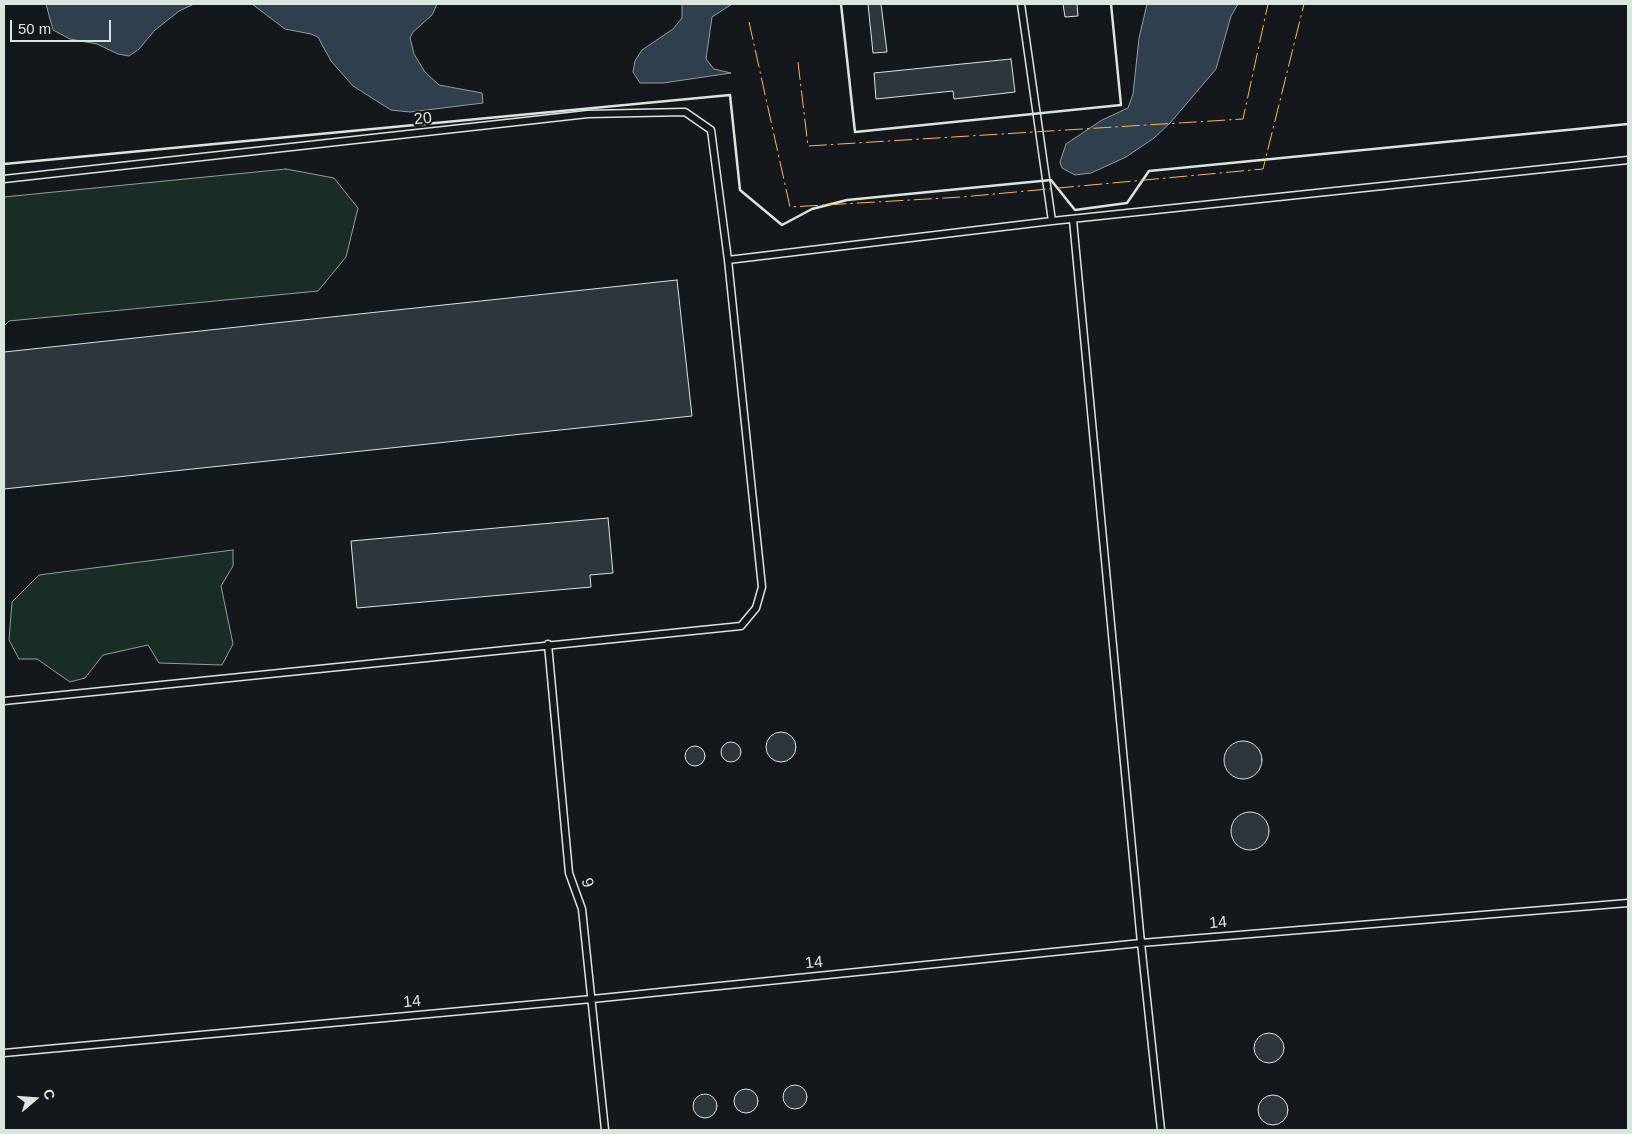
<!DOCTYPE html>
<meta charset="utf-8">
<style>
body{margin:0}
#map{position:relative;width:1632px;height:1134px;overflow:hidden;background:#14181c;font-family:Arial,sans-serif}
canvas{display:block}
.frame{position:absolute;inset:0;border:5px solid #d8e6dc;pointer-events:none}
.north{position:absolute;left:10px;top:1074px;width:50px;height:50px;-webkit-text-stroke:4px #14181c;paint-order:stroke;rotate:72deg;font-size:14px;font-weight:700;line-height:20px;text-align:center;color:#d8e6dc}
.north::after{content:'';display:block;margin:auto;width:18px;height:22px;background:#d8e6dc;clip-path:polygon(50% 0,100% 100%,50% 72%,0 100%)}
.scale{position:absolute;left:10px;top:20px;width:101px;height:22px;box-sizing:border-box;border:2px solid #d8e6dc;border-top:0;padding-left:6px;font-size:15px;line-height:18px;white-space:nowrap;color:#d8e6dc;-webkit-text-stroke:4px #14181c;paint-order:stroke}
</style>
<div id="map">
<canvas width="1632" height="1134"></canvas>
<div class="frame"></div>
<div class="north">С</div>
<div class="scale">50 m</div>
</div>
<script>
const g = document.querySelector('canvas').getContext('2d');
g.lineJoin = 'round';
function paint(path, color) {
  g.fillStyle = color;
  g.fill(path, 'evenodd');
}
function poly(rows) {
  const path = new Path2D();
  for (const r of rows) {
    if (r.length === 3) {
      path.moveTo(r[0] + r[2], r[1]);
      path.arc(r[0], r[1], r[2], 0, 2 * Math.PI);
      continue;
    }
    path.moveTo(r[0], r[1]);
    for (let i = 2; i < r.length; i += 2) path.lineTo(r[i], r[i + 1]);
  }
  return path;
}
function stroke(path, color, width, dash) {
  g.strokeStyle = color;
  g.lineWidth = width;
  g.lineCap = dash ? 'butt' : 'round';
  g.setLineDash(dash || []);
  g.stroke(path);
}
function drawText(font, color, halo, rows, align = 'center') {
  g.font = font + ' Arial,sans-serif';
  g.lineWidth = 4;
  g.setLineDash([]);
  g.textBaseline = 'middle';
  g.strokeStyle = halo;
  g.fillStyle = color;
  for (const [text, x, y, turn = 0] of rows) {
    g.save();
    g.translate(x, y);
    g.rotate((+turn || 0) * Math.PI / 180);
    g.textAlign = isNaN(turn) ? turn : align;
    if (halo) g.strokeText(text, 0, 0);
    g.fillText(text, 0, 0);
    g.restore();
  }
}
const green = poly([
 [286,169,334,178,358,208,346,257,318,291,9,321,4,326,4,197,286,169],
 [233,550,233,566,221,586,233,644,222,665,159,663,148,645,103,655,85,678,70,682,37,659,19,659,9,640,12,602,39,575,233,550]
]);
const water = poly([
 [46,4,194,4,179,11,155,30,139,49,129,56,118,54,97,44,70,39,53,30,46,4],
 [252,4,437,4,432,15,413,32,410,38,414,54,425,72,439,85,482,93,483,103,410,112,391,110,353,86,331,61,318,37,311,34,285,29,252,4],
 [682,4,732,4,712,17,706,59,714,69,731,73,663,83,640,83,633,72,635,61,642,50,673,29,682,18,682,4],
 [1147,4,1238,4,1231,16,1216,69,1170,123,1154,138,1126,157,1091,173,1075,175,1062,168,1060,162,1066,144,1102,120,1128,108,1133,94,1139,38,1147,4]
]);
const building = poly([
 [868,4,881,4,887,52,873,53,868,4],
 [1063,4,1077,4,1078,16,1065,17,1063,4],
 [1011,59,1015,92,954,99,953,91,876,99,874,73,1011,59],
 [677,280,692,416,4,489,4,352,677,280],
 [608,518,613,573,590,575,591,587,357,608,351,541,608,518],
 [781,747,15],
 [1243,760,19],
 [731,752,10],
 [695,756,10],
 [1250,831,19],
 [1269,1048,15],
 [795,1097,12],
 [746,1101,12],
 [705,1106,12],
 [1273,1110,15]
]);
const service = poly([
 [1021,4,1052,221],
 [4,179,588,114,685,112,711,130,728,260,762,587,756,608,741,626,4,701],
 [1073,220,1141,943,1161,1130],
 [728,260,1052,221,1628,160],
 [548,644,569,873,582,909,605,1130],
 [4,1053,592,999,1141,943,1628,903]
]);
const wall = poly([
 [841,4,855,132,1121,105,1111,4],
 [4,164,730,95,740,190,782,225,812,209,847,200,1051,180,1075,210,1127,203,1149,171,1628,124]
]);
const power = poly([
 [749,22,790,207,962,197,1263,169,1304,4],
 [798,62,808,146,1243,119,1268,4]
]);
const streetNames = [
 ["20",423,119,-6],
 ["9",587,883,70],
 ["14",1218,923,-5],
 ["14",814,963,-6],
 ["14",412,1002,-5]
];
paint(green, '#1a2d24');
stroke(green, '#939e99', 1);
paint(water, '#2f3f4d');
stroke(water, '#939e99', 1);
paint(building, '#2c363c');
stroke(building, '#d8e6dc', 1);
stroke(service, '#d8e6dc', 9);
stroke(service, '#14181c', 6);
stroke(wall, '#d8e6dc', 2.5);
stroke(power, '#ffb74d', 1, [18, 4, 2.5, 4]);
drawText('16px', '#d8e6dc', '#14181c', streetNames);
</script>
